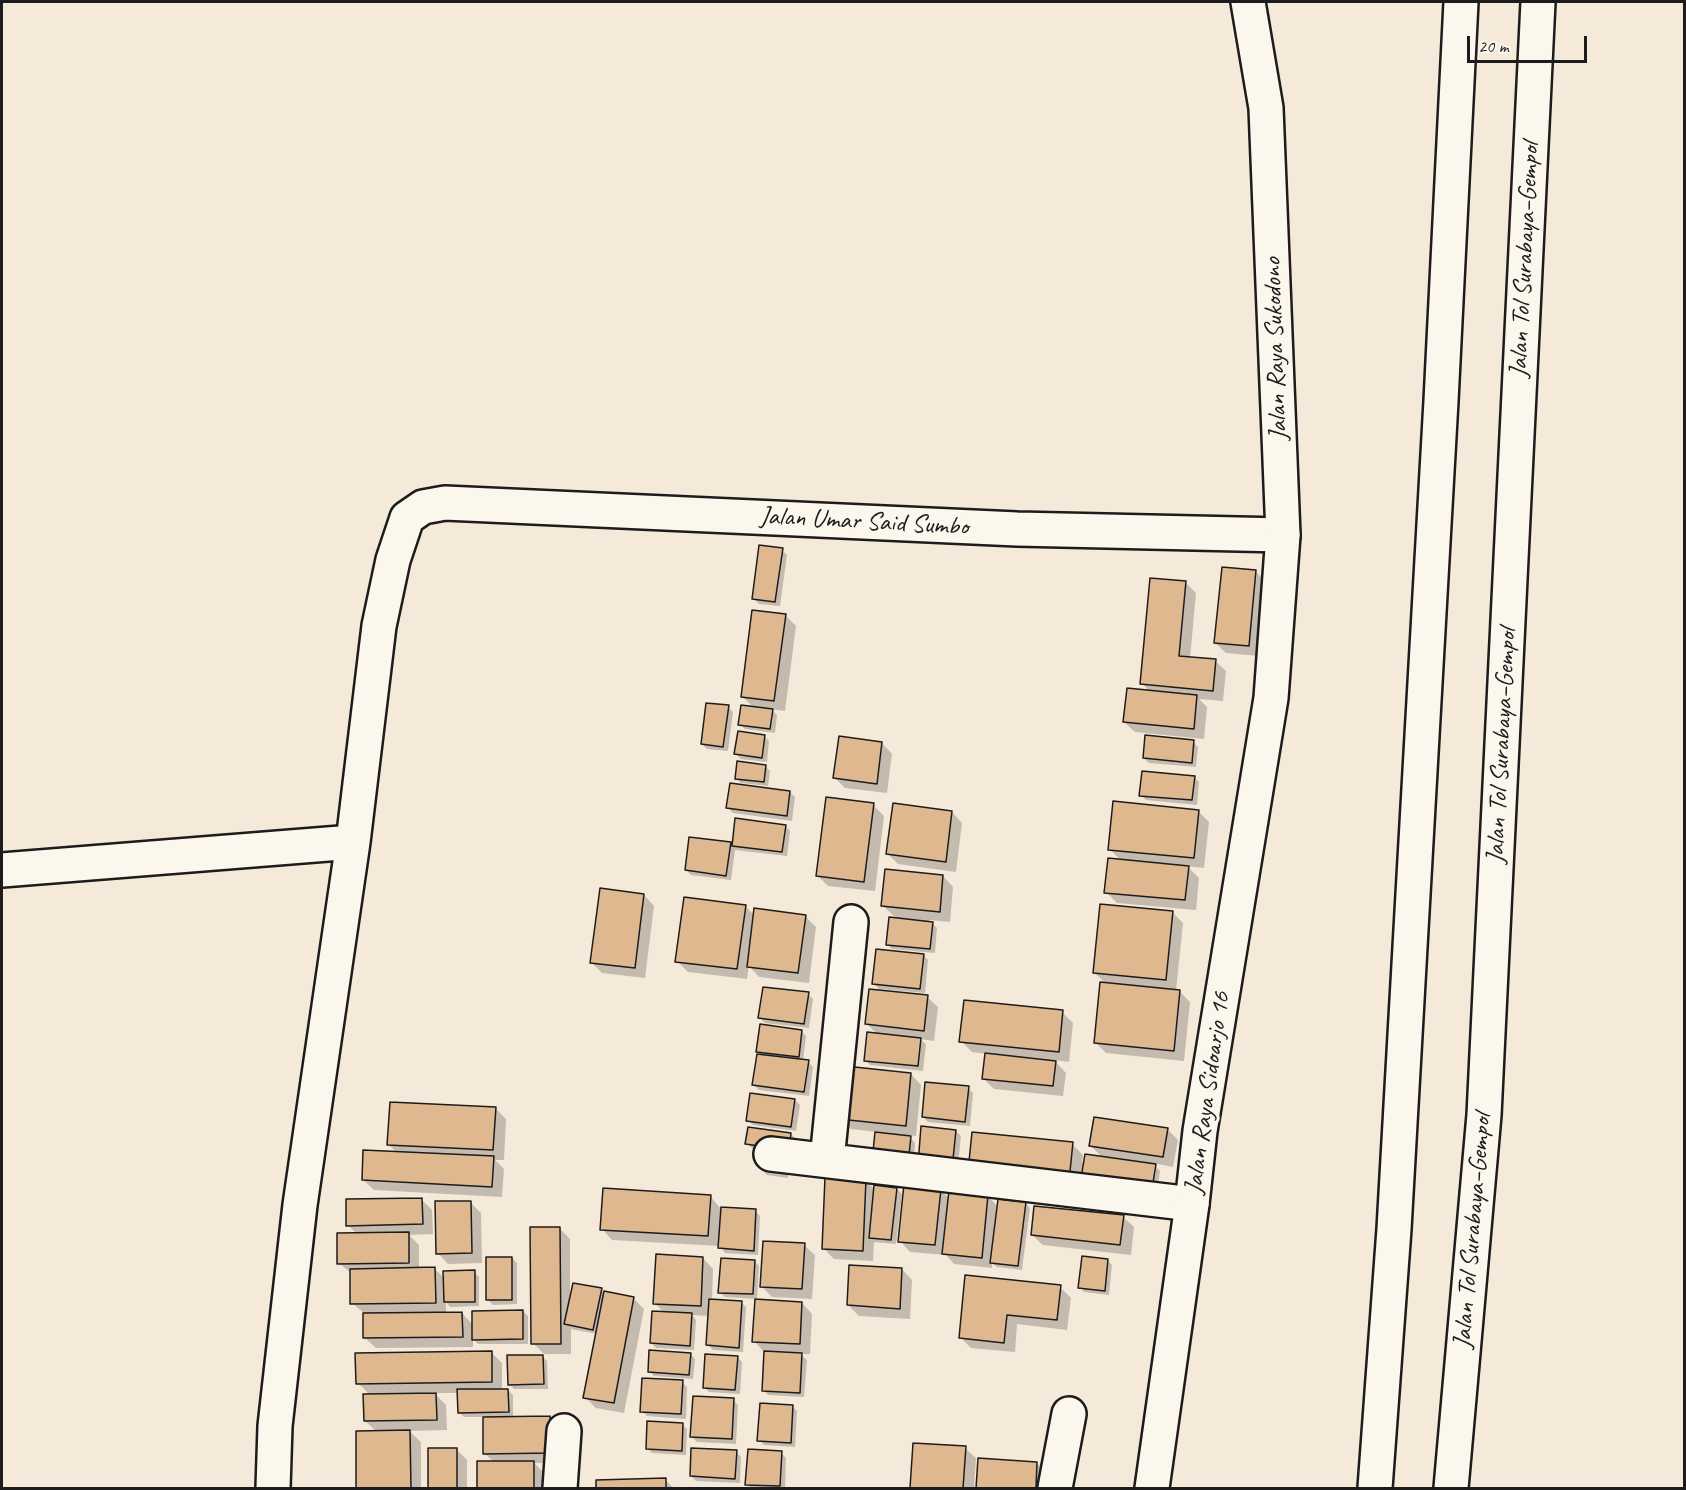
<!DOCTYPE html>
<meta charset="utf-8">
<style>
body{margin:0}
#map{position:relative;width:1686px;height:1490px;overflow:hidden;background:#f5eada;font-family:Caveat,sans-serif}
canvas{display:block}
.frame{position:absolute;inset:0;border:3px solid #1c1c1c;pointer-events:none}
.scale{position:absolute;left:1467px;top:36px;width:120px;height:27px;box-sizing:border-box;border:3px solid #1c1c1c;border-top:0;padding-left:8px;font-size:18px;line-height:21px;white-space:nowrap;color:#1c1c1c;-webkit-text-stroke:4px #fbf7ec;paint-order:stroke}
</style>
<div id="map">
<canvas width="1686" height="1490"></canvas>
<div class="frame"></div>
<div class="scale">20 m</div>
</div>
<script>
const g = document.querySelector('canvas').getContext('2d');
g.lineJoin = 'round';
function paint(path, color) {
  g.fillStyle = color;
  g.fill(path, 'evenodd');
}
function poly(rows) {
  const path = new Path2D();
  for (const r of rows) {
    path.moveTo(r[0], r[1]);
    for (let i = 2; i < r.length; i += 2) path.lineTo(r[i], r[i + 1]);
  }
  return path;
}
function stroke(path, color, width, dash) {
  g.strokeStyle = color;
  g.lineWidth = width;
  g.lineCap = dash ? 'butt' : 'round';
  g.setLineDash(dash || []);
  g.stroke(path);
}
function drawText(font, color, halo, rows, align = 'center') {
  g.font = font + ' Caveat,sans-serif';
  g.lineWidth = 6;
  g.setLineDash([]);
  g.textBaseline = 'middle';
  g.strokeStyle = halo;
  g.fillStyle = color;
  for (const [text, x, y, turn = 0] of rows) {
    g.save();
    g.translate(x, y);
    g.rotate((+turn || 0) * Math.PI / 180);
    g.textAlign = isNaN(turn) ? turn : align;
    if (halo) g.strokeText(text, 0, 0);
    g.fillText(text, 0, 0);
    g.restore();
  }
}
const shadow = poly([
 [782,550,787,555,780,606,759,604,754,599],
 [1255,571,1266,582,1259,656,1226,653,1215,643],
 [1186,583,1196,593,1190,658,1215,661,1226,671,1223,701,1199,699,1207,707,1204,739,1135,732,1124,722,1150,692,1142,683],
 [785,615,796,626,785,711,771,709,777,715,775,733,745,729,740,724,754,708,742,696],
 [728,707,733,712,728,751,707,749,702,744],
 [764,736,769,741,767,762,741,759,736,754],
 [1193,742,1198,747,1196,767,1149,763,1144,758],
 [882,743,892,754,887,793,845,788,835,778],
 [765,766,770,771,768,786,741,783,736,778],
 [1194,777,1199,782,1197,805,1146,800,1141,795],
 [790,792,795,797,792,821,733,813,728,808],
 [873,805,884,816,875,891,828,886,817,875],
 [1198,811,1209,822,1204,868,1187,866,1199,878,1196,910,1117,903,1106,892,1121,861,1110,849],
 [952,812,962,823,956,872,898,864,888,854],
 [785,826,790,831,787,856,735,850,731,880,691,875,686,870,691,839,733,844],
 [943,876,953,887,950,922,929,920,937,928,935,953,892,949,887,944,897,919,883,906],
 [644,895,654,906,645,978,602,973,592,963],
 [745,906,755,916,805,916,816,927,809,983,759,977,749,966,747,979,688,972,677,961],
 [1172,912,1183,923,1176,991,1179,991,1190,1002,1184,1061,1106,1053,1095,1042,1107,985,1094,972],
 [923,955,928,960,925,993,879,989,874,984],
 [808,994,813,999,809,1028,765,1023,760,1018],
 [927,997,938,1007,934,1041,920,1039,926,1044,923,1071,870,1065,865,1060,878,1035,867,1024],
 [1062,1012,1073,1023,1069,1062,1054,1060,1066,1073,1063,1096,994,1089,984,1079,987,1054,972,1052,961,1041],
 [801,1031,806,1036,803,1061,808,1062,813,1067,809,1096,759,1090,754,1085,763,1056,758,1051],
 [911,1074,921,1085,916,1136,908,1135,915,1143,913,1168,873,1160,877,1132,851,1129,841,1119],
 [968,1088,973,1093,970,1126,928,1122,923,1117],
 [795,1100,800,1105,796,1131,753,1125,748,1120],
 [495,1108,506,1119,504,1160,495,1160,504,1169,502,1197,374,1190,363,1180,397,1153,389,1145],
 [923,1128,956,1131,961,1136,957,1173],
 [1167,1129,1178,1140,1173,1167,1153,1163,1160,1171,1157,1193,980,1181,1072,1144,1083,1155,1082,1162,1085,1162,1103,1158,1090,1145],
 [791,1134,796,1139,794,1154,752,1148,747,1143],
 [763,1158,789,1166,788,1178,767,1175,762,1170],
 [865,1180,875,1190,897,1189,902,1194,896,1244,874,1242,873,1261,834,1259,823,1248],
 [940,1190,950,1199,988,1196,998,1207,1025,1203,1030,1208,1022,1270,997,1267,992,1263,992,1268,954,1264,946,1255,910,1252,900,1241],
 [710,1196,721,1209,755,1211,760,1216,758,1255,725,1253,720,1246,612,1240,602,1229],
 [422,1200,432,1210,433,1234,409,1235,419,1245,419,1269,435,1269,445,1279,474,1272,479,1277,479,1306,450,1307,446,1302,446,1313,462,1313,473,1325,523,1311,528,1316,528,1344,478,1344,473,1339,473,1347,376,1348,365,1338,365,1314,352,1303,352,1274,339,1263,357,1234,348,1225],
 [470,1202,481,1213,482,1263,448,1264,438,1253],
 [1123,1217,1134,1227,1131,1255,1043,1245,1032,1235],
 [559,1228,570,1239,570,1293,601,1289,604,1293,633,1298,644,1309,624,1413,596,1408,585,1397,597,1334,571,1329,571,1354,544,1354,533,1343],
 [804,1245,815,1255,812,1299,772,1297,761,1286],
 [512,1258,517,1263,517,1304,493,1305,488,1300],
 [703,1258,713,1269,712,1301,741,1302,746,1307,743,1352,713,1350,708,1345,710,1316,692,1315,696,1320,694,1350,656,1348,651,1343,665,1313,654,1303],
 [1107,1260,1112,1265,1109,1295,1084,1292,1080,1287],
 [754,1261,759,1266,757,1300,802,1303,812,1314,810,1354,800,1354,807,1360,804,1397,768,1395,763,1390,764,1352,754,1341,756,1299,725,1297,720,1292],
 [902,1269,912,1280,910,1319,859,1316,848,1305],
 [1060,1287,1071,1298,1067,1330,1017,1324,1015,1352,971,1348,960,1337],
 [492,1353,502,1363,502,1390,508,1390,513,1395,513,1418,550,1417,560,1428,561,1463,534,1463,544,1473,544,1488,479,1488,478,1463,494,1462,484,1453,484,1417,464,1417,459,1412,459,1393,434,1393,446,1405,447,1430,409,1431,421,1442,421,1488,358,1488,357,1432,377,1432,365,1421,370,1395,358,1383],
 [690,1354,695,1359,693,1379,654,1376,649,1371],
 [542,1356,547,1361,548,1389,514,1389,509,1384],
 [737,1357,742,1362,740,1394,709,1392,704,1387],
 [682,1382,687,1387,686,1419,647,1416,642,1411],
 [733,1400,738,1405,736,1444,697,1442,692,1437],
 [792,1406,797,1411,795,1447,764,1445,759,1440],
 [682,1424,687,1429,686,1455,652,1453,647,1448],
 [965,1448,976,1458,974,1488,912,1487],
 [456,1449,467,1460,467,1488,430,1488,429,1450],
 [736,1452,741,1457,740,1483,696,1481,691,1476],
 [781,1453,786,1458,785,1488,751,1488,747,1484],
 [979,1460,1037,1463,1047,1474,1046,1488,977,1488],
 [665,1480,674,1488,598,1488,598,1481]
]);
const building = poly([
 [759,545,783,548,775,602,752,599,759,545],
 [1222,567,1256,570,1249,646,1214,643,1222,567],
 [1150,578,1186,581,1179,656,1216,659,1213,691,1140,684,1150,578],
 [752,610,786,614,774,701,741,697,752,610],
 [1127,688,1197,695,1194,729,1123,722,1127,688],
 [706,703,729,705,723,747,701,744,706,703],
 [741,705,773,709,770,729,738,725,741,705],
 [738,731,765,735,762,758,734,754,738,731],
 [1145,735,1194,740,1192,763,1143,758,1145,735],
 [839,736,882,742,877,784,833,778,839,736],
 [737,761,766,765,764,782,735,779,737,761],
 [1142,771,1195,776,1192,800,1139,796,1142,771],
 [730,783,790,791,787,816,726,808,730,783],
 [826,797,874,803,864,882,816,876,826,797],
 [1113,801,1199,810,1194,858,1108,850,1113,801],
 [893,803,952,811,946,862,886,854,893,803],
 [735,818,786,825,782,852,732,846,735,818],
 [689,837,731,842,726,876,685,870,689,837],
 [1108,858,1189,866,1185,900,1104,893,1108,858],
 [885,869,943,875,940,912,881,906,885,869],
 [600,888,644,894,635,968,590,963,600,888],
 [684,897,746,905,737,969,675,962,684,897],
 [1100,904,1173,911,1166,980,1093,973,1100,904],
 [754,908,806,915,798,973,747,967,754,908],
 [889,917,933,922,930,949,886,945,889,917],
 [876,949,924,954,920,989,872,984,876,949],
 [1100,982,1180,990,1174,1051,1094,1043,1100,982],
 [763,987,809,992,804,1024,758,1018,763,987],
 [869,989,928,995,924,1031,865,1024,869,989],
 [964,1000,1063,1010,1059,1052,959,1042,964,1000],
 [760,1024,802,1030,799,1057,756,1052,760,1024],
 [867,1032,921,1038,918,1066,864,1061,867,1032],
 [985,1053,1056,1061,1053,1086,982,1079,985,1053],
 [757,1054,809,1060,804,1092,752,1085,757,1054],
 [845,1066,911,1073,906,1126,839,1119,845,1066],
 [925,1082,969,1086,965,1122,922,1117,925,1082],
 [750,1093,795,1099,791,1127,746,1121,750,1093],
 [390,1102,496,1107,493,1150,387,1145,390,1102],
 [1094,1117,1168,1128,1163,1157,1089,1146,1094,1117],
 [921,1126,956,1130,952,1169,918,1165,921,1126],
 [748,1127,791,1133,789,1150,745,1144,748,1127],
 [875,1132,911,1136,908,1164,872,1161,875,1132],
 [972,1132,1073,1142,1069,1181,968,1171,972,1132],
 [363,1150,494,1156,492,1187,362,1180,363,1150],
 [1085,1154,1156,1164,1152,1189,1081,1178,1085,1154],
 [825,1177,866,1179,863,1251,822,1249,825,1177],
 [904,1184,941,1189,935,1245,898,1242,904,1184],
 [874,1185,897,1188,891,1240,869,1238,874,1185],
 [603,1188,711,1195,708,1236,600,1230,603,1188],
 [949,1190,988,1195,982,1258,942,1254,949,1190],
 [422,1198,423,1224,346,1226,346,1199,422,1198],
 [998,1199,1026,1202,1018,1266,990,1263,998,1199],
 [435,1201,471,1201,472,1253,436,1254,435,1201],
 [1034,1206,1124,1215,1120,1245,1031,1235,1034,1206],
 [721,1207,756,1209,754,1251,718,1248,721,1207],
 [530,1227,560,1227,561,1344,531,1344,530,1227],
 [409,1232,409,1263,337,1264,337,1233,409,1232],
 [763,1241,805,1243,802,1289,760,1287,763,1241],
 [656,1254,703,1257,701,1306,653,1304,656,1254],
 [1082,1256,1108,1259,1105,1291,1078,1288,1082,1256],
 [486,1257,512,1257,512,1300,486,1300,486,1257],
 [721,1258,755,1260,753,1294,718,1293,721,1258],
 [849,1265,902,1268,900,1309,847,1305,849,1265],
 [435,1267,436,1303,350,1304,350,1269,435,1267],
 [475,1270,475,1302,444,1302,443,1271,475,1270],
 [965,1275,1061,1285,1057,1320,1007,1315,1004,1343,959,1338,965,1275],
 [573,1283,602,1288,593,1330,564,1324,573,1283],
 [604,1291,634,1297,614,1403,583,1398,604,1291],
 [709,1299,742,1301,739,1348,706,1345,709,1299],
 [755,1299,802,1302,800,1344,752,1342,755,1299],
 [523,1310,523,1339,472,1340,472,1311,523,1310],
 [652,1311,692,1313,690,1346,650,1343,652,1311],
 [462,1312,463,1337,363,1338,363,1313,462,1312],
 [649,1350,691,1353,689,1375,648,1372,649,1350],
 [492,1351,492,1382,356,1384,355,1353,492,1351],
 [764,1351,802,1353,800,1393,762,1391,764,1351],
 [705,1354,738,1356,735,1390,703,1388,705,1354],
 [507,1355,543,1355,544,1384,508,1385,507,1355],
 [642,1378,683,1380,681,1414,640,1412,642,1378],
 [457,1389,508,1389,509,1412,458,1413,457,1389],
 [436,1393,437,1420,364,1421,363,1394,436,1393],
 [693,1396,734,1398,732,1439,690,1437,693,1396],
 [760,1403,793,1405,791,1443,757,1441,760,1403],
 [550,1416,551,1453,483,1454,483,1417,550,1416],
 [647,1421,683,1423,682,1451,646,1449,647,1421],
 [410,1430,411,1488,356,1488,356,1431,410,1430],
 [913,1443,966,1446,963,1488,910,1488,913,1443],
 [428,1448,457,1448,457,1488,428,1488,428,1448],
 [691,1448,737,1450,735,1479,690,1476,691,1448],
 [748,1449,782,1451,780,1486,745,1485,748,1449],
 [978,1458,1037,1462,1036,1488,976,1488,978,1458],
 [477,1461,534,1461,534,1488,477,1488,477,1461],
 [666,1478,666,1488,596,1488,596,1480,666,1478]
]);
const street = poly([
 [2,870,353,842],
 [771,1154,1192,1204],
 [827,1160,851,922],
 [273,1488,275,1426,300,1205,353,842,379,626,393,560,407,518,423,507,445,503,1017,529,1283,535],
 [560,1488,564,1431],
 [1055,1488,1069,1414]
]);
const secondary = poly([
 [1152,1488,1192,1204,1200,1131,1271,698,1283,535,1266,108,1248,2]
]);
const highway = poly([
 [1375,1488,1394,1229,1441,401,1461,2],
 [1451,1488,1484,1115,1538,2]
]);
const streetNames = [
 ["Jalan Tol Surabaya–Gempol",1525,260,-87],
 ["Jalan Raya Sukodono",1276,349,-92],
 ["Jalan Umar Said Sumbo",864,522,3],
 ["Jalan Tol Surabaya–Gempol",1502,746,-87],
 ["Jalan Raya Sidoarjo 16",1208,1093,-82],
 ["Jalan Tol Surabaya–Gempol",1473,1231,-85]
];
paint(shadow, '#0003');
paint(building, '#dfb890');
stroke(building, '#1c1c1c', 1.5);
stroke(street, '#1c1c1c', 38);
stroke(secondary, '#1c1c1c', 38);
stroke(highway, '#1c1c1c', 38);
stroke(street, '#fbf7ec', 33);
stroke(secondary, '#fbf7ec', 33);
stroke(highway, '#fbf7ec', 33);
drawText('26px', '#1c1c1c', '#fbf7ec', streetNames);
</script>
